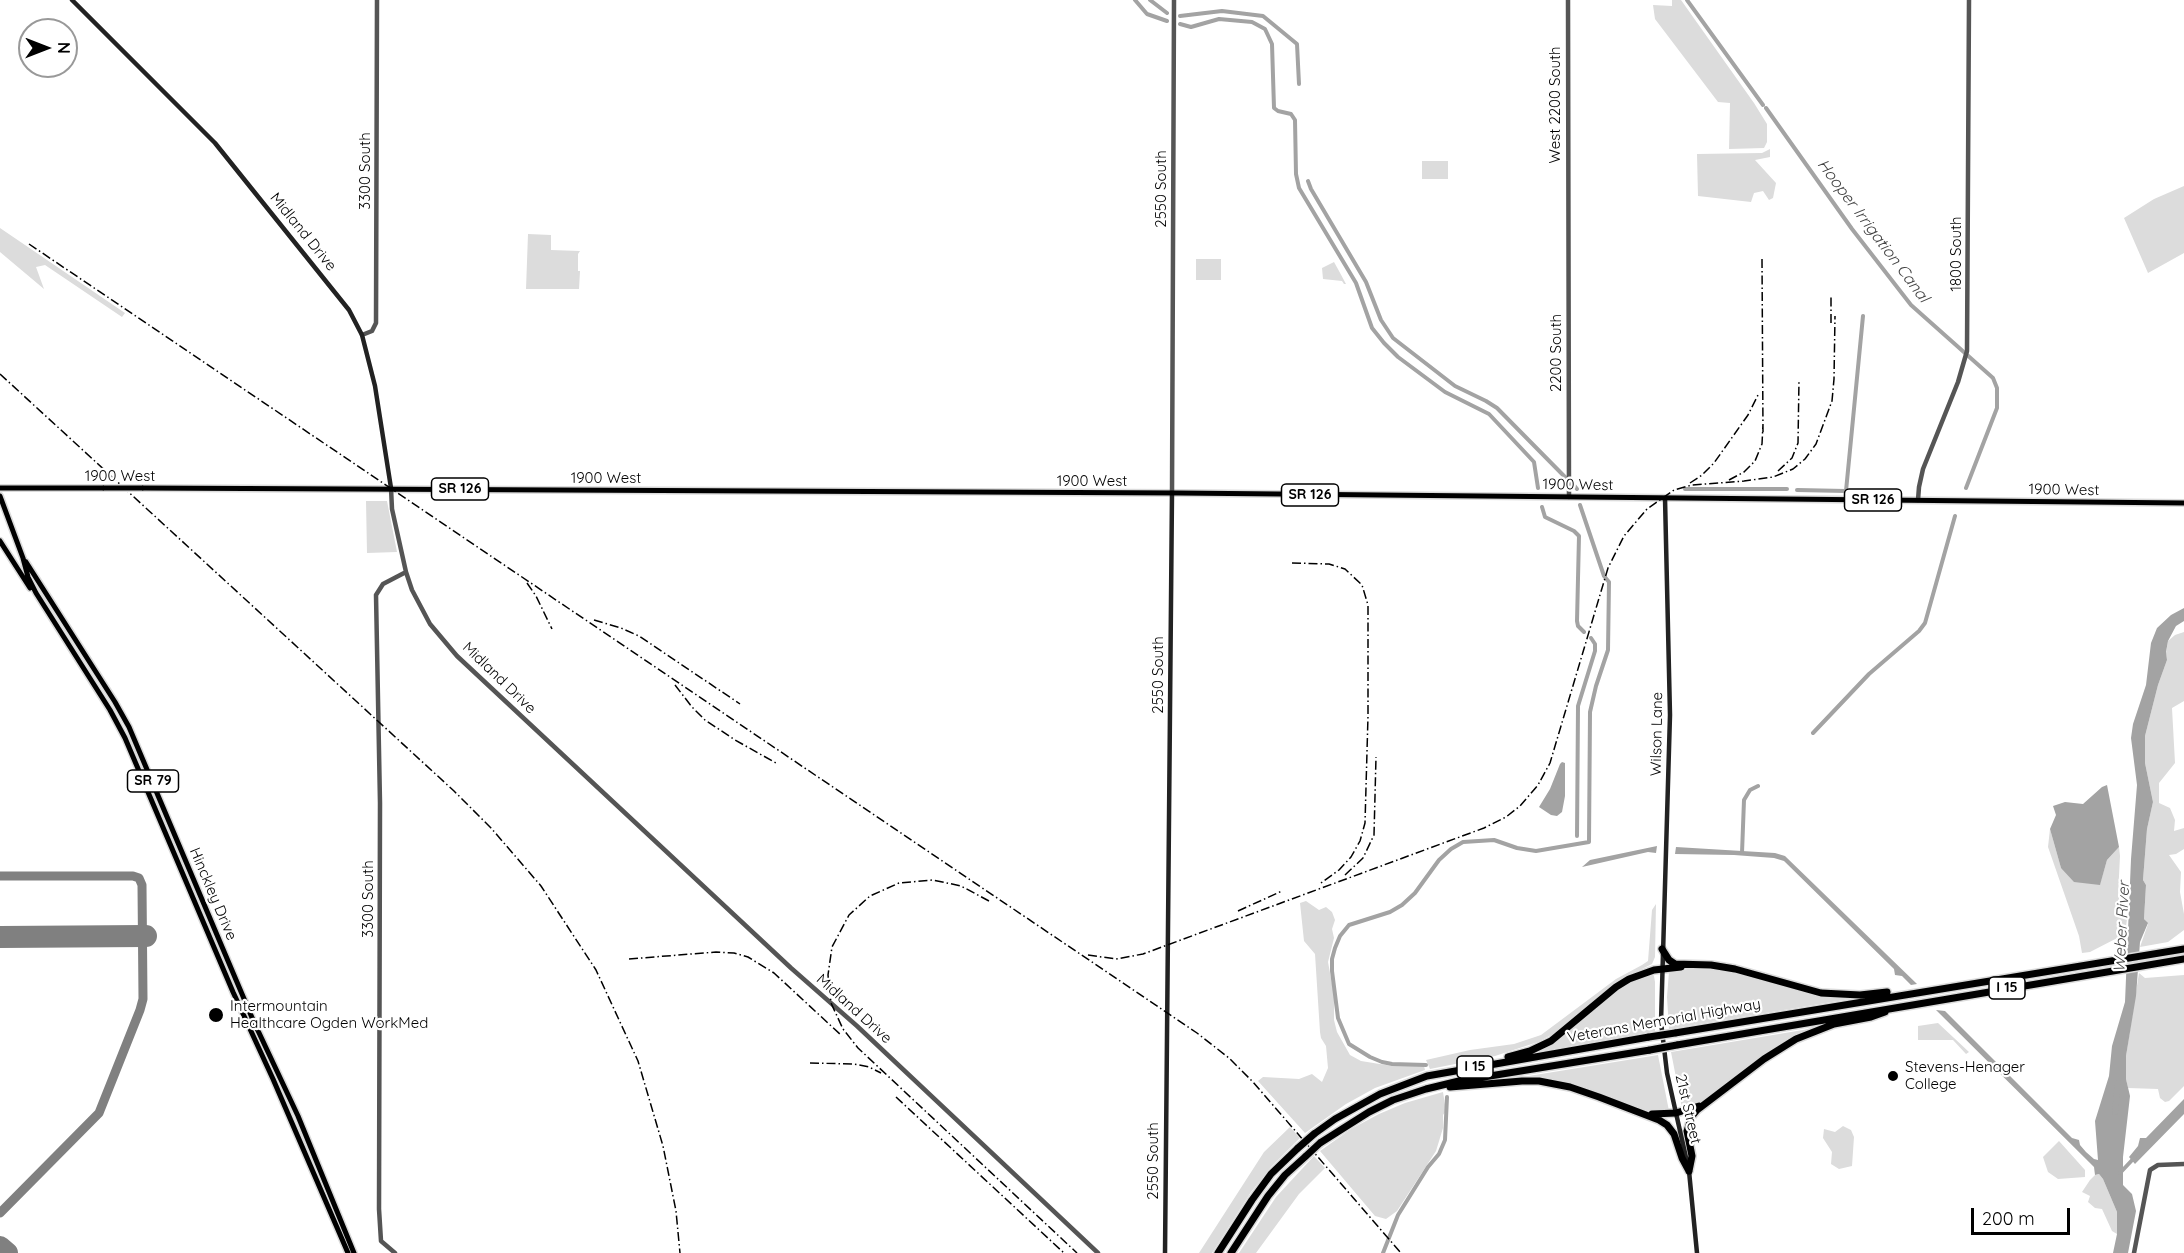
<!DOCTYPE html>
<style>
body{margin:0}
#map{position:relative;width:2184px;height:1253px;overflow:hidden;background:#fff;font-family:Quicksand,sans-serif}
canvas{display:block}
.north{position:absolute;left:18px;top:18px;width:60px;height:60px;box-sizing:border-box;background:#fff;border:2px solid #999;border-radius:50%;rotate:90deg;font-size:16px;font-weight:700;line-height:24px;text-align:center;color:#000}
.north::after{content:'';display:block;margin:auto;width:21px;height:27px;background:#000;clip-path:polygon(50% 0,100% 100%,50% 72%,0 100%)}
.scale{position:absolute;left:1971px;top:1208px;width:99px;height:27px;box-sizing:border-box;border:3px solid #000;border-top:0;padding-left:8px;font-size:18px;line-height:21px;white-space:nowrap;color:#000;-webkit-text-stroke:4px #fff;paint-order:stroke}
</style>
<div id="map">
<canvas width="2184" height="1253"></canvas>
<div class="north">N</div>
<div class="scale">200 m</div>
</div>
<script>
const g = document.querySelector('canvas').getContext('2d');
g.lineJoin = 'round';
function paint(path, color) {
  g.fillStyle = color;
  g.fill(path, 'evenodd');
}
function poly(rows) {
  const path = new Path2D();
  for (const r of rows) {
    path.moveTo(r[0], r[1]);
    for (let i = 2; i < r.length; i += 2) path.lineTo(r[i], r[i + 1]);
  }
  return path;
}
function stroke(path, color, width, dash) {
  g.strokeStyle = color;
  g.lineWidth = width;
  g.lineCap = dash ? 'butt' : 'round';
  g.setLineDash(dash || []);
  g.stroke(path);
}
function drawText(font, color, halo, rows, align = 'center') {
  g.font = font + ' Quicksand,sans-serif';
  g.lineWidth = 4.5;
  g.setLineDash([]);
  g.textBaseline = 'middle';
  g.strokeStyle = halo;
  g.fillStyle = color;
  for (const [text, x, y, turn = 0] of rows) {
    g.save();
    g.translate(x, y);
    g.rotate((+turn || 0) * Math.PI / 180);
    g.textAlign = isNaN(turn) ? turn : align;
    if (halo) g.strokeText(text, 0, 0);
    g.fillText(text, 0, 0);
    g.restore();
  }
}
const green = poly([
 [1672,0,1681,0,1754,103,1767,124,1767,142,1764,148,1729,149,1730,103,1718,102,1655,19,1653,5,1672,6],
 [1770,149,1770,157,1755,160,1776,183,1773,198,1769,200,1763,191,1754,193,1751,202,1698,196,1697,154,1762,153],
 [1422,161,1448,161,1448,179,1422,179],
 [2184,186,2184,253,2148,273,2124,218,2154,199],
 [0,228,125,313,122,317,45,265,36,267,44,289,0,252],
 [528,234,551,235,551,250,580,251,578,254,578,271,580,271,579,289,526,289],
 [1196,259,1221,259,1221,280,1196,280],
 [1334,262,1339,271,1346,284,1344,284,1342,281,1323,279,1322,268],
 [366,501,387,501,397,552,367,553],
 [2184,632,2184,701,2172,708,2175,763,2159,783,2159,803,2170,808,2175,820,2174,831,2184,828,2184,849,2176,854,2169,855,2181,872,2180,892,2184,914,2184,930,2168,942,2140,947,2148,924,2144,919,2146,885,2143,880,2147,829,2153,802,2145,763,2145,736,2158,685,2167,660,2166,653,2168,641,2175,635],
 [2050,829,2061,868,2100,884,2107,860,2119,847,2120,856,2118,896,2127,919,2125,934,2090,952,2082,953,2079,936,2048,847],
 [1306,901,1319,910,1326,907,1332,912,1335,920,1332,929,1334,938,1328,962,1334,995,1334,1020,1337,1032,1350,1055,1361,1061,1392,1066,1424,1066,1425,1070,1375,1088,1346,1104,1305,1133,1258,1081,1263,1077,1299,1079,1312,1074,1322,1082,1328,1068,1326,1046,1321,1038,1320,1032,1315,954,1304,941,1300,903],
 [1656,904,1655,957,1652,964,1620,980,1564,1028,1538,1042,1495,1056,1430,1069,1426,1060,1470,1050,1514,1044,1541,1035,1616,979,1642,965,1648,961,1652,910],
 [1694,968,1728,969,1808,993,1868,996,1669,1029,1667,997,1669,972],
 [2139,973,2145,978,2184,975,2184,1086,2169,1101,2165,1102,2160,1098,2158,1089,2128,1088,2126,1079,2126,1056],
 [1652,974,1654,976,1655,982,1655,1031,1531,1053,1624,984],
 [1938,1023,1969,1052,1966,1054,1953,1040,1918,1040,1918,1026],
 [1815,1028,1705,1101,1682,1108,1671,1052],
 [1658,1055,1669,1111,1649,1111,1574,1087,1504,1080],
 [1443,1092,1446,1111,1443,1115,1443,1128,1436,1151,1397,1211,1386,1219,1375,1216,1320,1151,1351,1129,1379,1114,1405,1103],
 [1843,1126,1851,1130,1854,1137,1852,1166,1839,1169,1831,1164,1832,1152,1823,1138,1824,1129,1835,1132],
 [1290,1127,1300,1138,1271,1167,1251,1192,1212,1253,1199,1253,1264,1152],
 [2059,1141,2085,1170,2085,1177,2058,1179,2048,1172,2043,1157],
 [1314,1156,1325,1168,1299,1194,1256,1253,1239,1253,1276,1197],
 [2099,1174,2103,1179,2117,1212,2117,1234,2112,1231,2102,1209,2095,1208,2088,1202,2090,1196,2082,1192,2090,1180,2095,1175]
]);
const water = poly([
 [2184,608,2184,621,2176,626,2168,641,2166,652,2167,660,2158,685,2145,736,2145,763,2153,802,2147,829,2143,880,2146,885,2144,919,2148,923,2140,942,2136,996,2126,1056,2126,1079,2130,1096,2123,1157,2123,1185,2132,1194,2136,1211,2128,1253,2113,1253,2117,1234,2117,1212,2103,1179,2099,1174,2095,1175,2094,1167,1936,1010,1945,1011,2072,1138,2079,1140,2080,1145,2086,1152,2094,1159,2098,1160,2095,1121,2109,1076,2112,1046,2125,1002,2131,859,2137,785,2131,738,2133,724,2146,685,2151,643,2157,628,2171,615],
 [1562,762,1565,763,1565,796,1562,812,1557,816,1551,815,1539,807,1550,789,1560,764],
 [2107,785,2119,847,2107,860,2100,885,2074,882,2061,868,2050,829,2056,815,2053,806,2065,802,2083,804,2102,787],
 [1657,846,1656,853,1648,852,1582,867,1590,860],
 [1676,847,1775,853,1785,856,1917,984,1911,985,1902,976,1895,975,1894,969,1784,861,1774,858,1734,855,1675,854],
 [2184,1099,2184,1114,2135,1164,2129,1157,2138,1146,2140,1138,2146,1138]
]);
const canal = poly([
 [1135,0,1147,14,1167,21],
 [1150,0,1167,13],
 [1687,0,1763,105],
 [1180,16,1222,11,1263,16,1297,44,1299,84],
 [1180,24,1191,27,1219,19,1252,22,1265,29,1272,44,1274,108,1278,111,1291,114,1295,120,1296,174,1299,188,1356,283,1372,328,1384,343,1398,357,1445,392,1489,414,1534,462,1538,488],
 [1766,108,1852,229,1911,305,1993,378,1997,388,1997,408,1966,488],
 [1308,181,1311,189,1366,282,1381,320,1393,338,1455,386,1486,401,1497,408,1565,477],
 [1573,484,1577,489],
 [1685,489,1787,489],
 [1797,490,1846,491,1863,316],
 [1542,507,1545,517,1574,531,1579,536,1577,621,1578,626,1584,632],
 [1813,733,1869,674,1919,631,1925,623,1955,516],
 [1577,836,1578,706,1595,651,1595,644,1591,638],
 [1742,853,1744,800,1750,790,1758,786],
 [1426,1065,1392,1064,1382,1062,1370,1057,1349,1044,1338,1018,1332,971,1332,959,1335,948,1340,936,1349,925,1390,912,1402,905,1415,893,1439,860,1451,849,1463,842,1494,840,1517,848,1536,851,1589,842,1590,712,1596,686,1608,650,1609,582,1604,576,1580,505],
 [2120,1173,2135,1157],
 [1383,1253,1398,1215,1428,1167,1439,1154,1445,1140,1447,1097]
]);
const river = poly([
 [2115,1112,2118,1083]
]);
const taxiway = poly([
 [0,876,133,876,139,878,142,885,143,999,140,1010,99,1113,0,1213]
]);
const runway = poly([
 [0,937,146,936],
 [0,1247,7,1253]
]);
const tertiary = poly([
 [1568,0,1569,497],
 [362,335,372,331,376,323,377,0],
 [391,488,392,509,406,572,412,590,430,624,457,656,791,968,857,1026,1098,1253],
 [1172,493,1174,0],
 [1918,500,1919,487,1923,469,1958,382,1967,351,1969,0],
 [395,1253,381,1241,379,1209,380,803,376,595,383,584,406,572],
 [2134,1253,2150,1170,2158,1165,2184,1164]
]);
const secondary = poly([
 [72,0,215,143,349,310,362,335,375,386,391,488],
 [1665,498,1670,715,1661,1022,1667,1073,1689,1171,1697,1253],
 [1165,1253,1172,493]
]);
const primary = poly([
 [0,488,104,488],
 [142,488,1179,493,2184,503],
 [0,496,23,558,28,577,36,593,110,710,125,738,233,992,273,1079,348,1253],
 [0,541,30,588],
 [26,562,115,702,129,727,253,1020,298,1116,354,1253]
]);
const motorway = poly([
 [1662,949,1669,960,1675,964,1711,965,1735,969,1821,993,1860,995,1887,992],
 [1675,1033,2184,949],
 [1677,1045,2184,959],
 [1508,1057,1530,1051,1551,1041,1616,987,1629,979,1654,970,1681,967],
 [1450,1087,1522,1081,1539,1081,1570,1087,1599,1097,1659,1120,1667,1125,1674,1134,1682,1158,1689,1171],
 [1652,1114,1676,1113,1699,1106],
 [1314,1134,1335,1119,1380,1094,1427,1076,1649,1037],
 [1320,1143,1369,1112,1393,1100,1426,1089,1459,1081,1650,1050],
 [1689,1171,1692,1156,1687,1131,1692,1116,1697,1110,1764,1059,1796,1039,1834,1024,1871,1017,1885,1012],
 [1218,1253,1252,1200,1271,1174,1298,1148],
 [1231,1253,1268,1196,1285,1175,1306,1156]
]);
const rail = poly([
 [29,244,1197,1033,1229,1058,1253,1082,1401,1253],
 [1762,259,1763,432],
 [1831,323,1831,296],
 [0,374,454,791,491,828,541,886,596,970,638,1061,663,1146,676,1211,680,1253],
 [1778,471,1792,458,1798,443,1799,380],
 [1729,480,1744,472,1755,461,1762,444,1763,424],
 [1690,483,1702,475,1714,463,1748,415,1758,395],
 [1292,563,1329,564,1345,569,1362,585,1368,605,1368,716,1365,823,1360,841,1351,857,1339,870,1321,883],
 [527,583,536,596,552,629],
 [594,620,621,628,639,636,740,704],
 [675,685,692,707,705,720,735,740,776,763],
 [1345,875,1363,858,1374,835,1376,757],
 [989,901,961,886,933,880,899,883,870,896,849,915,832,947,828,975,831,1003,843,1029,858,1048,1077,1253],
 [1238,911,1282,891],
 [1088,955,1116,959,1143,954,1484,828,1506,817,1520,806,1538,785,1550,763,1608,568,1624,536,1647,509,1674,490,1692,485,1744,481,1773,477,1793,469,1805,459,1816,444,1832,401,1834,379,1835,316],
 [629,959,716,952,734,953,748,957,774,973,842,1036],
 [810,1063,854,1064,869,1067,881,1073],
 [896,1097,1064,1253]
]);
const primaryBridge = poly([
 [104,488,142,488]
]);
const motorwayBridge = poly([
 [1649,1037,1675,1033],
 [1650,1050,1677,1045],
 [1298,1148,1314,1134],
 [1306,1156,1320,1143]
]);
const markers = [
 [216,1015,8,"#000"],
 [1893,1076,6,"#000"]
];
const shields = [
 [460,489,57],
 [1310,495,57],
 [1873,500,57],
 [153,781,51],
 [2007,988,36],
 [1475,1067,36]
];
const shieldNames = [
 ["SR 126",460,489],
 ["SR 126",1310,495],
 ["SR 126",1873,500],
 ["SR 79",153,781],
 ["I 15",2007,988],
 ["I 15",1475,1067]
];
const streetNames = [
 ["West 2200 South",1555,105,-90],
 ["3300 South",365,171,-90],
 ["2550 South",1161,189,-90],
 ["Midland Drive",303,232,51],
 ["1800 South",1956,254,-90],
 ["2200 South",1556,353,-90],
 ["1900 West",120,476],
 ["1900 West",606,478],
 ["1900 West",1092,481],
 ["1900 West",1578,485,1],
 ["1900 West",2064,490,1],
 ["2550 South",1158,675,-90],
 ["Midland Drive",499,678,44],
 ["Wilson Lane",1657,734,-89],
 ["Hinckley Drive",213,894,67],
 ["3300 South",368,899,-90],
 ["Midland Drive",854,1009,42],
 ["Veterans Memorial Highway",1664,1021,-10],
 ["21st Street",1688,1109,77],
 ["2550 South",1153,1161,-90]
];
const poiNames = [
 ["Intermountain",230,1006],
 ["Healthcare Ogden WorkMed",230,1023],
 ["Stevens-Henager",1905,1067],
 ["College",1905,1084]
];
const waterNames = [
 ["Hooper Irrigation Canal",1873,231,53],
 ["Weber River",2122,927,-87]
];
paint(green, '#dcdcdc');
paint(water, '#a3a3a3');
stroke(canal, '#a3a3a3', 4);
stroke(river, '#a3a3a3', 6);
stroke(taxiway, '#808080', 9);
stroke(runway, '#808080', 22);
stroke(primary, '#dbdbdb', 8);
stroke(motorway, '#dbdbdb', 10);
stroke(tertiary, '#555', 4.5);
stroke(secondary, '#222', 4.5);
stroke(primary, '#000', 5);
stroke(motorway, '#000', 7);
stroke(rail, '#000', 1.5, [9, 3, 1.5, 3]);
stroke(primaryBridge, '#dbdbdb', 8, []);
stroke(motorwayBridge, '#dbdbdb', 10, []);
stroke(primaryBridge, '#000', 5);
stroke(motorwayBridge, '#000', 7);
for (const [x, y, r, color] of markers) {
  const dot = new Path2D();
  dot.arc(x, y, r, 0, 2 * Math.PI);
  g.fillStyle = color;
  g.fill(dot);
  stroke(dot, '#fff', 2);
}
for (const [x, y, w] of shields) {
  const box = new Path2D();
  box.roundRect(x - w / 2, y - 11, w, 22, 4.5);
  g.fillStyle = '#fff';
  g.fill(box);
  stroke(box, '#000', 1.5);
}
drawText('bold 14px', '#000', null, shieldNames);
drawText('15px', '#000', '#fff', streetNames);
drawText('15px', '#000', '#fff', poiNames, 'left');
drawText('italic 16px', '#444', '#fff', waterNames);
</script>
